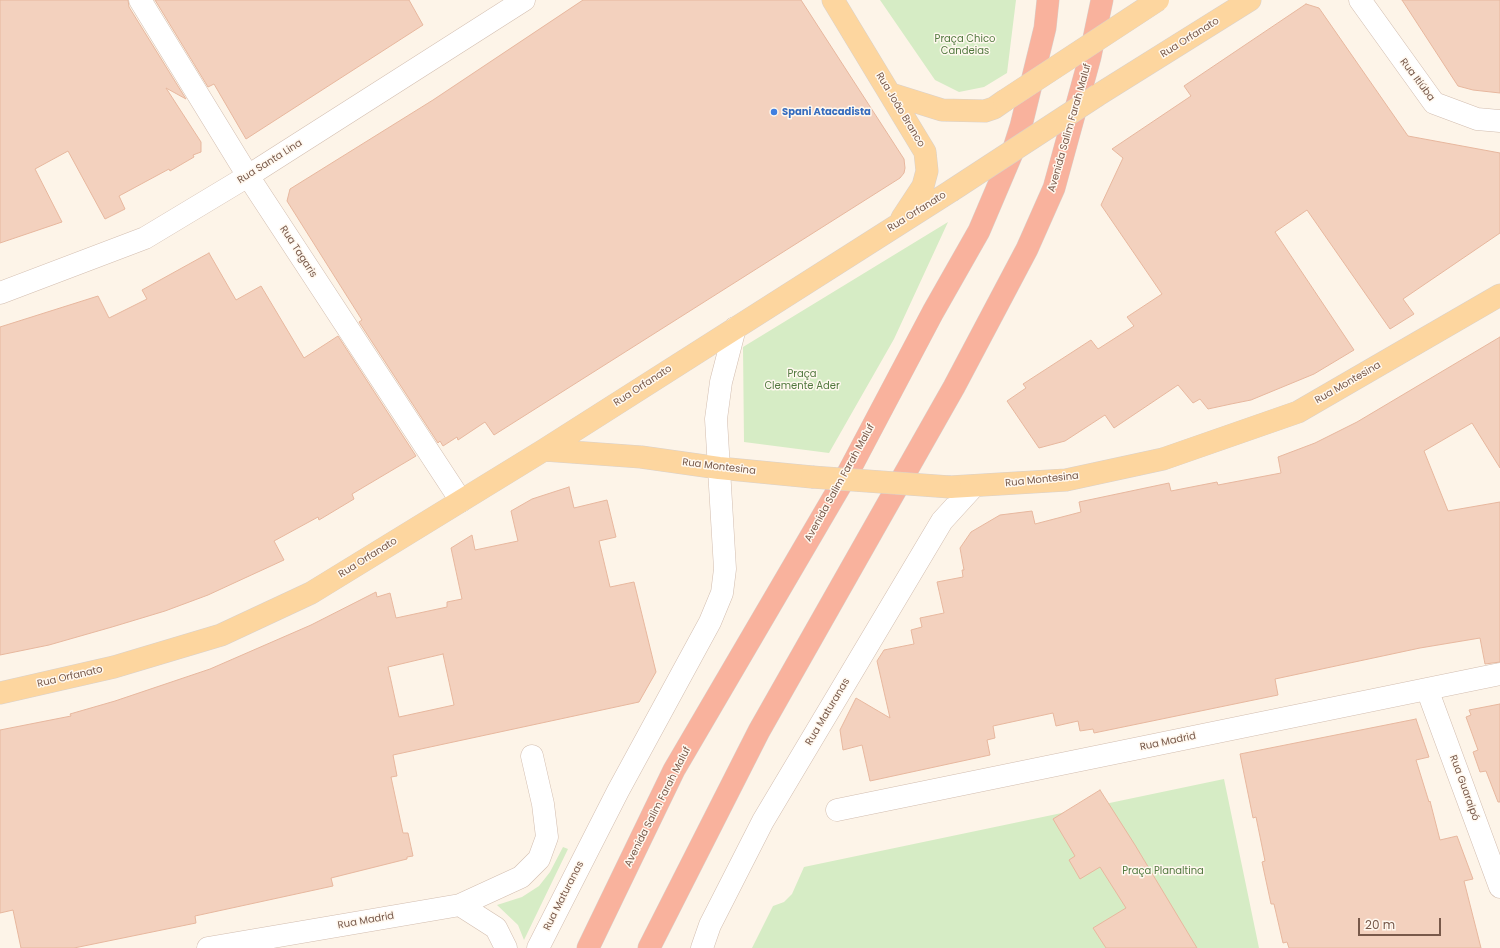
<!DOCTYPE html>
<meta charset="utf-8">
<style>
body{margin:0}
#map{position:relative;width:1500px;height:948px;overflow:hidden;background:#fdf4e8;font-family:Poppins,sans-serif}
canvas{display:block}
.scale{position:absolute;left:1358px;top:918px;width:83px;height:18px;box-sizing:border-box;border:2px solid #78594a;border-top:0;padding-left:5px;font-size:12px;line-height:14px;white-space:nowrap;color:#78594a;-webkit-text-stroke:3px #fff8ef;paint-order:stroke}
</style>
<div id="map">
<canvas width="1500" height="948"></canvas>
<div class="scale">20 m</div>
</div>
<script>
const g = document.querySelector('canvas').getContext('2d');
g.lineJoin = 'round';
function paint(path, color) {
  g.fillStyle = color;
  g.fill(path, 'evenodd');
}
function poly(rows) {
  const path = new Path2D();
  for (const r of rows) {
    path.moveTo(r[0], r[1]);
    for (let i = 2; i < r.length; i += 2) path.lineTo(r[i], r[i + 1]);
  }
  return path;
}
function stroke(path, color, width, dash) {
  g.strokeStyle = color;
  g.lineWidth = width;
  g.lineCap = dash ? 'butt' : 'round';
  g.setLineDash(dash || []);
  g.stroke(path);
}
function drawText(font, color, halo, rows, align = 'center') {
  g.font = font + ' Poppins,sans-serif';
  g.lineWidth = 3;
  g.setLineDash([]);
  g.textBaseline = 'middle';
  g.strokeStyle = halo;
  g.fillStyle = color;
  for (const [text, x, y, turn = 0] of rows) {
    g.save();
    g.translate(x, y);
    g.rotate((+turn || 0) * Math.PI / 180);
    g.textAlign = isNaN(turn) ? turn : align;
    if (halo) g.strokeText(text, 0, 0);
    g.fillText(text, 0, 0);
    g.restore();
  }
}
const green = poly([
 [880,0,1016,0,1007,73,984,87,959,92,935,80],
 [948,222,894,339,829,453,744,442,743,347],
 [1224,779,1259,948,752,948,773,906,784,902,792,894,804,867],
 [563,847,568,849,524,940,518,925,497,905,522,897,539,886,550,872]
]);
const building = poly([
 [0,0,128,0,129,7,186,99,166,88,201,142,201,152,193,155,194,157,170,171,169,169,119,196,125,209,105,219,68,151,35,169,62,222,0,243,0,0],
 [155,0,409,0,423,25,246,139,214,84,208,87,155,0],
 [583,0,801,0,904,159,905,168,904,173,900,178,494,435,485,422,458,440,457,437,443,446,440,441,438,443,359,322,362,320,287,201,290,189,433,100,583,0],
 [1402,0,1500,0,1500,93,1473,90,1458,86,1402,0],
 [1306,4,1319,8,1408,136,1500,153,1500,233,1403,299,1414,314,1390,329,1307,210,1275,232,1354,350,1314,374,1251,400,1231,404,1208,409,1200,399,1193,403,1178,385,1114,428,1105,415,1065,441,1039,448,1007,401,1026,388,1023,384,1091,340,1098,349,1134,326,1127,317,1162,294,1101,205,1123,158,1112,149,1191,96,1184,86,1306,4],
 [209,253,236,300,261,286,304,358,338,336,416,456,352,494,354,499,319,520,318,517,274,541,284,560,247,577,208,595,165,611,112,627,49,645,0,655,0,327,98,296,109,318,147,299,142,290,209,253],
 [1500,337,1500,468,1472,423,1424,451,1448,511,1500,502,1500,662,1485,664,1480,638,1420,648,1275,679,1278,695,1094,733,1093,729,1080,731,1078,721,1056,726,1053,713,993,726,995,738,987,740,990,755,870,781,862,745,843,750,840,730,856,698,890,718,877,661,884,650,914,644,911,630,922,627,920,618,944,613,937,582,963,577,962,570,964,570,960,548,971,532,1000,515,1032,511,1035,524,1081,512,1079,502,1169,483,1171,491,1217,482,1218,485,1281,473,1278,457,1315,443,1357,422,1500,337],
 [569,487,574,508,607,500,616,537,599,541,610,587,634,582,656,672,639,702,393,755,397,776,391,777,403,833,408,833,413,856,407,857,407,859,331,878,333,886,195,916,196,923,74,948,21,948,13,910,0,913,0,730,71,716,70,714,115,701,210,669,311,625,376,592,377,597,390,593,396,618,447,607,447,602,462,599,451,548,472,535,475,550,518,541,511,511,532,499,569,487],
 [443,654,454,705,399,717,388,667,443,654],
 [1500,704,1500,802,1498,802,1486,771,1480,772,1473,752,1478,750,1466,717,1471,715,1469,710,1500,704],
 [1416,719,1429,757,1416,760,1429,802,1430,801,1440,840,1457,836,1473,879,1464,881,1481,948,1289,948,1287,942,1283,943,1274,904,1271,904,1262,862,1265,861,1256,817,1253,818,1240,754,1416,719],
 [1100,790,1135,845,1197,948,1106,948,1093,928,1126,908,1100,867,1080,879,1069,860,1075,856,1053,819,1100,790]
]);
const minor = poly([
 [140,0,248,176,461,501],
 [1360,0,1434,103,1477,119,1500,121],
 [0,293,145,238,248,176,524,0],
 [1427,689,1500,887],
 [837,810,1500,674],
 [460,905,496,928,506,948],
 [208,948,460,905,521,877,539,859,547,837,543,804,532,756],
 [538,948,618,791,710,622,722,593,725,569,716,419,721,382,735,328],
 [702,948,710,925,763,821,942,521,973,487]
]);
const major = poly([
 [833,0,925,152,927,171,923,186,902,218],
 [891,94,942,110,985,111,994,108,1004,101],
 [1098,95,1250,0],
 [544,450,641,457,719,468,812,477],
 [950,487,1066,480,1163,459,1298,412,1500,295],
 [0,693,114,667,221,635,311,593,544,450,951,191]
]);
const highway = poly([
 [588,948,674,770,849,471,933,312,979,231,1013,151,1021,126,1045,28,1048,0],
 [649,948,759,731,954,387,1027,249,1054,188,1090,57,1102,0]
]);
const majorBridge = poly([
 [1004,101,1158,0],
 [951,191,1098,95],
 [812,477,950,487]
]);
const markers = [
 [774,112,4,"#3f7fe0"]
];
const streetNames = [
 ["Rua Orfanato",1190,38,-32],
 ["Rua Itiúba",1417,80,53],
 ["Rua João Branco",900,110,59],
 ["Avenida Salim Farah Maluf",1070,128,-74],
 ["Rua Santa Lina",270,162,-32],
 ["Rua Orfanato",917,212,-32],
 ["Rua Tagaris",298,252,57],
 ["Rua Montesina",1348,383,-30],
 ["Rua Orfanato",643,386,-33],
 ["Rua Montesina",719,467,7],
 ["Rua Montesina",1042,480,-6],
 ["Avenida Salim Farah Maluf",840,483,-61],
 ["Rua Orfanato",368,558,-32],
 ["Rua Orfanato",70,677,-13],
 ["Rua Maturanas",828,712,-59],
 ["Rua Madrid",1168,742,-12],
 ["Rua Guaraipó",1464,788,70],
 ["Avenida Salim Farah Maluf",658,807,-63],
 ["Rua Maturanas",564,896,-63],
 ["Rua Madrid",366,921,-10]
];
const parkNames = [
 ["Praça Chico",965,39],
 ["Candeias",965,51],
 ["Praça",802,374],
 ["Clemente Ader",802,386],
 ["Praça Planaltina",1163,871]
];
const shopNames = [
 ["Spani Atacadista",782,112]
];
paint(green, '#d6ecc5');
paint(building, '#f3d1be');
stroke(building, '#e7b79e', 1);
stroke(minor, '#d2bdaf', 23);
stroke(major, '#d9d1cc', 23);
stroke(highway, '#d9d1cc', 23);
stroke(minor, '#fff', 22);
stroke(major, '#fdd69f', 22);
stroke(highway, '#f9b29d', 22);
stroke(majorBridge, '#d9d1cc', 23, []);
stroke(majorBridge, '#fdd69f', 22);
for (const [x, y, r, color] of markers) {
  const dot = new Path2D();
  dot.arc(x, y, r, 0, 2 * Math.PI);
  g.fillStyle = color;
  g.fill(dot);
  stroke(dot, '#fff8ef', 1.5);
}
drawText('10px', '#78594a', '#fff8ef', streetNames);
drawText('10px', '#52793f', '#fff8ef', parkNames);
drawText('bold 10px', '#366cbe', '#fff8ef', shopNames, 'left');
</script>
